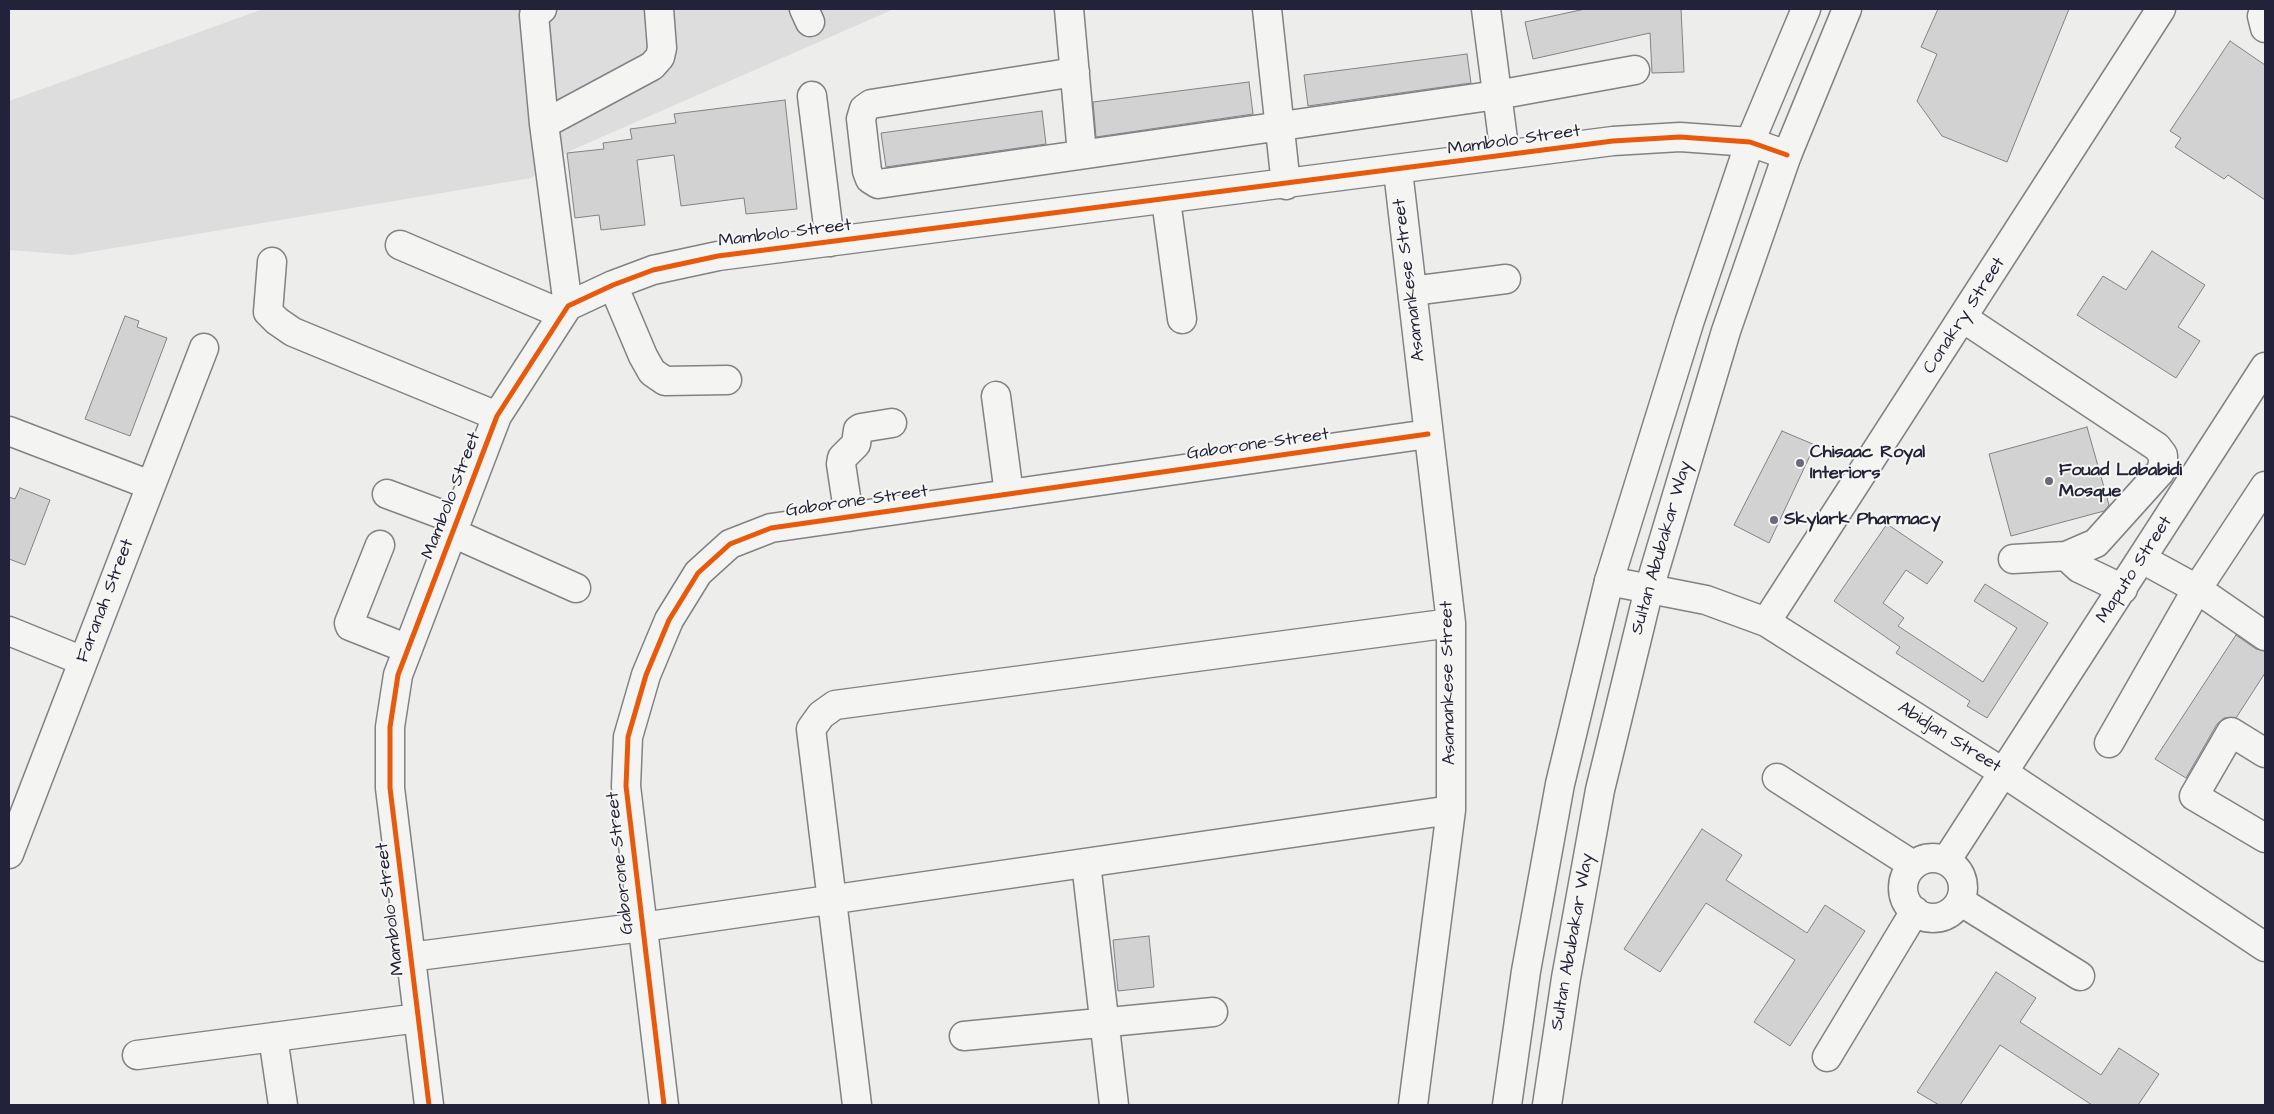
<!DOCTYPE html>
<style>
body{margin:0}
#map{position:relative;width:2274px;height:1114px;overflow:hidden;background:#ededec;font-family:"Architects Daughter",sans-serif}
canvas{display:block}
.frame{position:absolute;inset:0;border:10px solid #22223b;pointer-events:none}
</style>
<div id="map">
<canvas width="2274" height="1114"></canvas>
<div class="frame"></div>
</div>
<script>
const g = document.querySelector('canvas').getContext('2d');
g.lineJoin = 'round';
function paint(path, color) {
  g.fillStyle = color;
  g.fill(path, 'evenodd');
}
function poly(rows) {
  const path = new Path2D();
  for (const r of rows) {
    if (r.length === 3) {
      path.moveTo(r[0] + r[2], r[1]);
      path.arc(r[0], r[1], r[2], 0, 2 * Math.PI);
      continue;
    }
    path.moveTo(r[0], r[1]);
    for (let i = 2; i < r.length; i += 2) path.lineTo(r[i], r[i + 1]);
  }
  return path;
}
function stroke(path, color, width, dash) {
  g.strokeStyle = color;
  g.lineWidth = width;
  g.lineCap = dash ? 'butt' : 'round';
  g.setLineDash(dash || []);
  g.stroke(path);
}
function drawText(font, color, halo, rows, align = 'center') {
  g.font = font + ' "Architects Daughter",sans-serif';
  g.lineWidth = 4;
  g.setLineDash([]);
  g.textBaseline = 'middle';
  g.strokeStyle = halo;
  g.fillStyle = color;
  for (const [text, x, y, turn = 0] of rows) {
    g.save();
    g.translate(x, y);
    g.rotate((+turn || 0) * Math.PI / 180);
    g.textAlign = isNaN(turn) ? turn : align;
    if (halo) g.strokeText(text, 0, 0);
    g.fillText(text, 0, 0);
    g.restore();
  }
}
const built = poly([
 [263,9,894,9,563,154,531,178,72,255,9,250,9,101]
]);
const building = poly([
 [1585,9,1681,9,1684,72,1652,73,1650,33,1533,59,1525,22,1585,9],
 [1938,9,2069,9,2007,162,1942,136,1917,101,1937,54,1921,47,1938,9],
 [2230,41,2265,65,2265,200,2228,175,2224,179,2175,147,2181,138,2170,131,2230,41],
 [1467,54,1471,83,1308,106,1304,75,1467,54],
 [1249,82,1253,114,1096,137,1093,102,1249,82],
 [785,100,797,209,746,214,744,198,681,206,674,155,637,160,645,225,601,230,599,215,575,218,567,153,604,149,603,143,632,139,630,129,676,123,674,114,785,100],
 [1042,111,1046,144,886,167,881,133,1042,111],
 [2152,251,2205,285,2178,327,2200,341,2176,378,2077,315,2103,276,2126,290,2152,251],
 [125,316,139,321,137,327,167,338,130,436,85,419,125,316],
 [2087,427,2109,505,2104,511,2011,536,1989,454,2087,427],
 [1782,431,1815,445,1769,543,1734,525,1782,431],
 [20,488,50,500,25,565,9,559,9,497,15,499,20,488],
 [1887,524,1943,562,1927,584,1906,570,1883,603,1904,618,1898,626,1983,682,2017,628,1974,601,1985,584,2048,623,1987,718,1967,706,1970,701,1896,653,1900,647,1834,601,1887,524],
 [2236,635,2256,649,2265,651,2265,673,2236,718,2224,718,2217,724,2186,778,2155,759,2236,635],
 [1702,829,1742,855,1726,880,1807,933,1825,905,1865,931,1790,1046,1754,1022,1795,960,1706,903,1660,972,1624,949,1702,829],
 [1149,936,1154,987,1118,991,1113,940,1149,936],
 [1996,972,2036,998,2020,1022,2101,1075,2119,1048,2159,1074,2138,1105,2092,1105,2000,1045,1960,1105,1939,1105,1917,1092,1996,972]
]);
const minor = poly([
 [542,9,534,15,544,124,568,306],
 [804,9,810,22],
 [1069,9,1082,154],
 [1267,9,1286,185],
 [1486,9,1505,155],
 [2265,9,2262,16,2265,28],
 [1075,72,871,104,864,109,861,119,867,171,870,179,878,184,1497,95,1635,70],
 [812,96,830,242],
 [544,124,652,66,660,57,662,48,659,9],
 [1398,171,1451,623,1451,810,1413,1105],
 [1166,200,1182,319],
 [400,245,562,314],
 [272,262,268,312,277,321,293,332,497,416],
 [613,285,643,356,652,372,665,381,727,380],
 [1412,291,1506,279],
 [1963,318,2157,447,2163,455,2163,465,2160,472,2096,543,2066,556,2013,559],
 [996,396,1009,494],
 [9,431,150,485],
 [387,494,457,520],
 [849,517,841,464,842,458,856,444,858,430,861,428,892,423],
 [453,533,576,588],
 [380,545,349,623,350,626,408,649],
 [2066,556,2079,568,2123,589],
 [2142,559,2197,589,2265,636],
 [1609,581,1706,600,1766,622,2004,773,2265,947],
 [1766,622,2161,9],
 [9,631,83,661],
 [2109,743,2197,589,2265,486],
 [2265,753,2231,732,2194,796,2265,838],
 [1777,778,1913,865],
 [9,854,204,348],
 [1933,888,30],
 [1946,861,2265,367],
 [1086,863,1114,1105],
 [1960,901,2080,976],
 [410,957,642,927,1451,810],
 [964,1036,1213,1012],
 [273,1037,283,1105],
 [137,1055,418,1018],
 [1827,1057,1915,911],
 [429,1105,390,788,390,727,398,675,497,416,568,306,613,285,653,270,718,256,1613,141,1680,137,1750,142,1787,155],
 [664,1105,626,786,628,737,646,675,669,620,698,573,730,544,771,528,1428,434],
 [857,1105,811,729,821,715,835,705,1451,623]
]);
const major = poly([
 [1507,1105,1526,971,1560,784,1609,581,1690,320,1750,142,1806,9],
 [1547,1105,1566,978,1600,790,1649,589,1726,331,1787,155,1847,9]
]);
const cycleway = poly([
 [429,1105,390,788,390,727,398,675,497,416,568,306,613,285,653,270,718,256,1613,141,1680,137,1750,142,1787,155],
 [664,1105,626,786,628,737,646,675,669,620,698,573,730,544,771,528,1428,434]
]);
const markers = [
 [1800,463,5,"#696979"],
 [2049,481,5,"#696979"],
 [1774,520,5,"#696979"]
];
const streetNames = [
 ["Mambolo Street",1514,141,-8],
 ["Mambolo Street",785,234,-7],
 ["Asamankese Street",1410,280,-97],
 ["Conakry Street",1965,316,-57],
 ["Gaborone Street",1258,445,-8],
 ["Mambolo Street",452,496,-69],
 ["Gaborone Street",857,502,-8],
 ["Sultan Abubakar Way",1662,548,-74],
 ["Maputo Street",2135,570,-57],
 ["Faranah Street",106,601,-69],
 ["Asamankese Street",1449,683,-91],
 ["Abidjan Street",1949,738,32],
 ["Gaborone Street",621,863,-96],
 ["Mambolo Street",391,909,-97],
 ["Sultan Abubakar Way",1573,942,-80]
];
const poiNames = [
 ["Chisaac Royal",1810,453],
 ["Interiors",1810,474],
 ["Fouad Lababidi",2059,471],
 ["Mosque",2059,492],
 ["Skylark Pharmacy",1784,520]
];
paint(built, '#ddd');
paint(building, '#d2d2d3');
stroke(building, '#828286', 1);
stroke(minor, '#828286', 31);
stroke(major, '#828286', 31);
stroke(minor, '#f4f4f2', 28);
stroke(major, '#f4f4f2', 28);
stroke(cycleway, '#e8590c', 5);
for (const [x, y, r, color] of markers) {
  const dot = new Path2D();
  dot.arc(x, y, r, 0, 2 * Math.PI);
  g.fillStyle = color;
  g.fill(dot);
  stroke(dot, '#f6f6f2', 2);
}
drawText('18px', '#22223b', '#f6f6f2', streetNames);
drawText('bold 18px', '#22223b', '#f6f6f2', poiNames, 'left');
</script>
